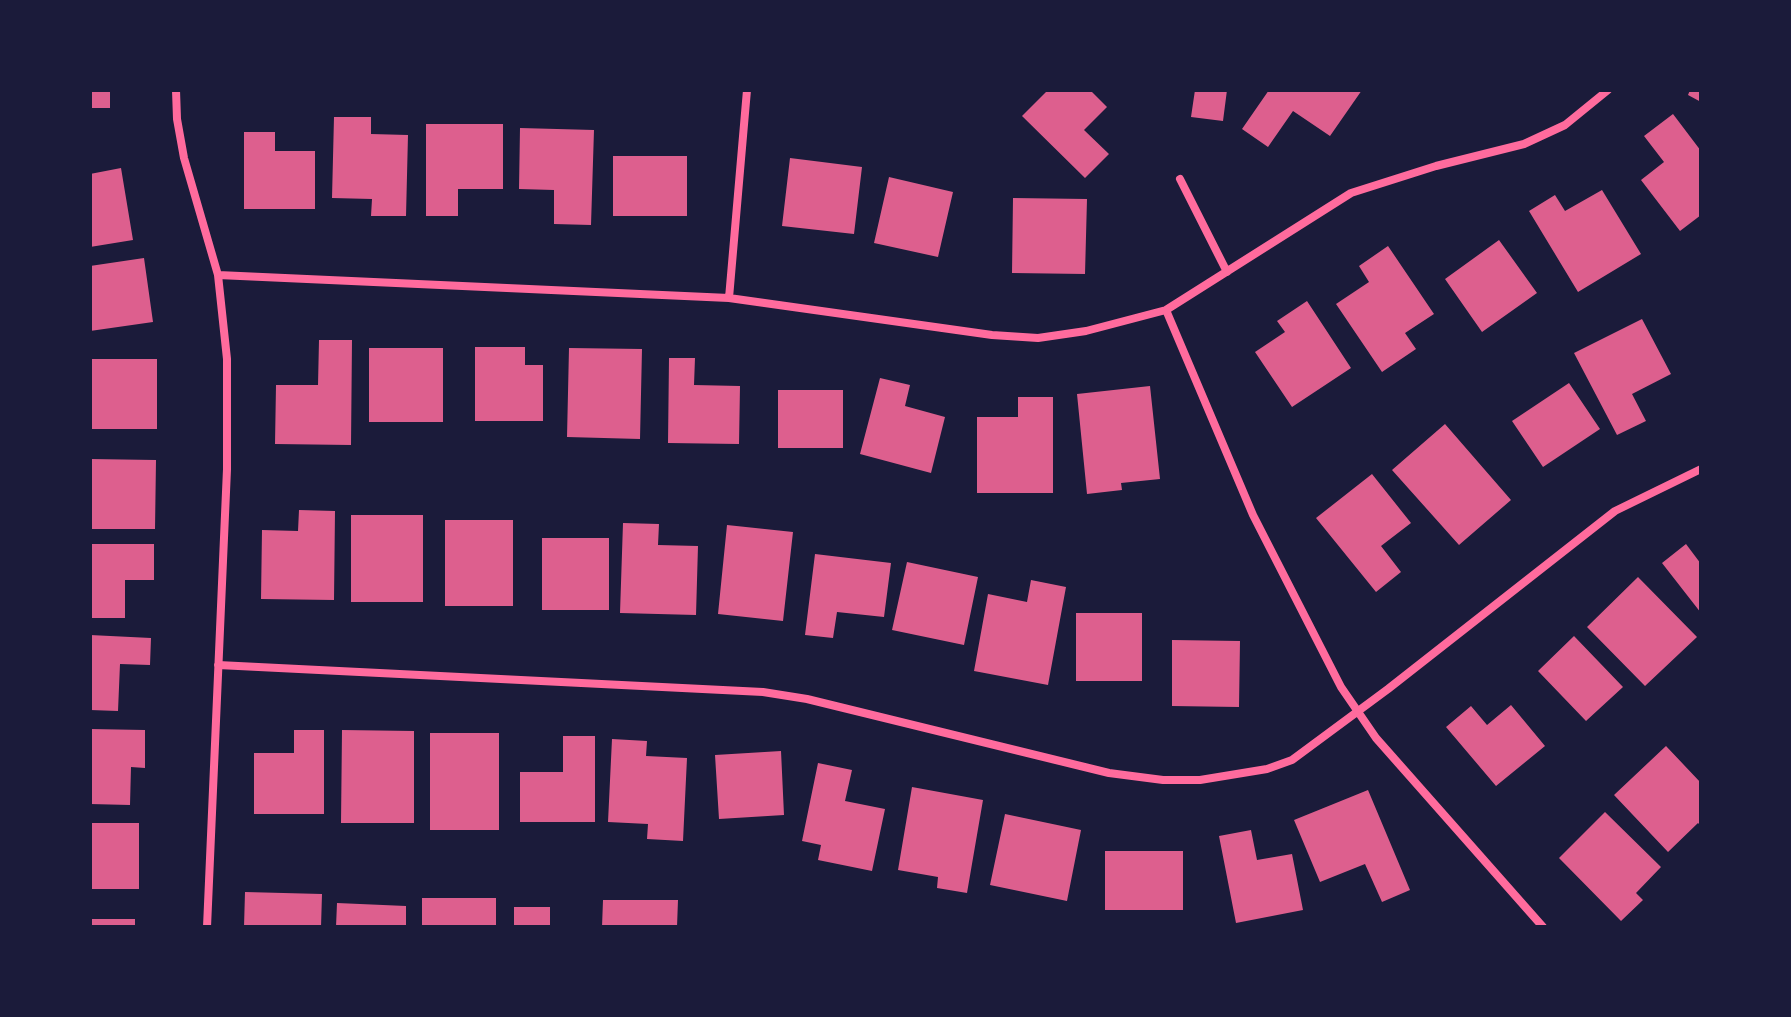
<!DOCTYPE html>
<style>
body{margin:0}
#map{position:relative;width:1791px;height:1017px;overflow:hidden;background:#1b1b3a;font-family:Manrope,sans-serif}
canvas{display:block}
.frame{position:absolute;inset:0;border:92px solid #1b1b3a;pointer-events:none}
</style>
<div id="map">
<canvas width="1791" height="1017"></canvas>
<div class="frame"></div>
</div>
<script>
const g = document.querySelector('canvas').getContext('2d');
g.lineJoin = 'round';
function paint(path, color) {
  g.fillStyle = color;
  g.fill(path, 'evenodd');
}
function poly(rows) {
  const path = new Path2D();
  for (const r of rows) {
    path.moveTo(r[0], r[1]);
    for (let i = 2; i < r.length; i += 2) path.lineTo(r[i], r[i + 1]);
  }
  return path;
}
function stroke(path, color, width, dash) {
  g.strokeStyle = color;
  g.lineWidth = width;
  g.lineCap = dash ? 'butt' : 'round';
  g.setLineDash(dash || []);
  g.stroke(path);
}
const building = poly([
 [90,90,110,90,110,108,90,108],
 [1048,90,1090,90,1107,107,1084,130,1109,154,1085,178,1022,116],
 [1195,90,1227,90,1223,121,1191,117],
 [1269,90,1362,90,1330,136,1293,111,1268,147,1242,129],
 [1690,90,1701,90,1701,102,1688,95],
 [1673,114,1701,151,1701,215,1680,231,1641,180,1664,162,1644,136],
 [334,117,371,117,371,134,408,135,406,216,371,216,372,199,332,198],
 [426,124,503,124,503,189,458,189,458,216,426,216],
 [520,128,594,130,591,225,554,224,554,190,519,189],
 [244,132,275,132,275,151,315,151,315,209,244,209],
 [613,156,687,156,687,216,613,216],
 [790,158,862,167,854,234,782,226],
 [121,168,133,240,90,247,90,174],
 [889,177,953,192,938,257,874,243],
 [1602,190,1641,254,1578,292,1529,211,1555,195,1565,211],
 [1013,198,1087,199,1085,274,1012,273],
 [1499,240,1537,293,1482,332,1445,279],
 [1388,246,1434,314,1405,333,1416,349,1382,372,1336,304,1369,282,1359,266],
 [144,258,153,322,90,331,90,266],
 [1307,301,1351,368,1292,407,1255,352,1285,332,1277,321],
 [1642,319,1671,374,1632,394,1646,421,1617,435,1574,353],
 [319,340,352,340,351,445,275,444,276,385,318,385],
 [475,347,525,347,525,365,543,365,543,421,475,421],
 [369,348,443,348,443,422,369,422],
 [569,348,642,349,640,439,567,437],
 [669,358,695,358,694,385,740,386,739,444,668,443],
 [90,359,157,359,157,429,90,429],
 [880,378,910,385,905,406,945,417,931,473,860,454],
 [1569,383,1600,429,1543,467,1512,421],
 [1150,386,1160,479,1121,483,1122,490,1087,494,1077,394],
 [778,390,843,390,843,448,778,448],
 [1018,397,1053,397,1053,493,977,493,977,417,1018,417],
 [1445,424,1511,500,1459,545,1392,470],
 [90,459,156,460,155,529,90,529],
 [1372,474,1411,523,1381,546,1401,572,1376,592,1316,518],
 [299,510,335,511,334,600,261,599,262,530,298,531],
 [351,515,423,515,423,602,351,602],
 [445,520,513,520,513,606,445,606],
 [623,523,659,524,658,545,698,546,696,615,620,613],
 [727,525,793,532,783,621,718,614],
 [542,538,609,538,609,610,542,610],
 [90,544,154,544,154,580,125,580,125,618,90,618],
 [1686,544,1701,564,1701,613,1662,563],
 [815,554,891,563,884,617,837,612,833,638,805,635],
 [907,562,978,577,964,645,892,630],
 [1638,577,1697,637,1645,686,1587,627],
 [1031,580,1066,587,1048,685,974,671,988,594,1027,602],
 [1076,613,1142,613,1142,681,1076,681],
 [90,635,151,638,150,665,120,664,118,711,90,710],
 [1574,636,1623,687,1586,721,1538,671],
 [1172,640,1240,641,1239,707,1172,706],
 [1511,705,1545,746,1496,786,1446,727,1471,706,1487,725],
 [90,729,145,730,145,768,131,767,130,805,90,804],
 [294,730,324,730,324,814,254,814,254,753,294,753],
 [342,730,414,731,414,823,341,823],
 [430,733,499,733,499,830,430,830],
 [563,736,595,736,595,822,520,822,520,772,563,772],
 [612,739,647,741,646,756,687,758,683,841,647,839,648,824,608,822],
 [1666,746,1701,783,1701,826,1698,823,1668,852,1614,795],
 [781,751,784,815,719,819,715,755],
 [818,763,852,770,845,801,885,809,872,871,818,860,821,845,802,841],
 [912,787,983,800,967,893,937,888,938,877,898,870],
 [1368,790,1410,890,1382,902,1365,864,1320,882,1294,820],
 [1605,812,1661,867,1636,893,1643,900,1621,921,1559,858],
 [1005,814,1081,830,1067,901,990,885],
 [90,823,139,823,139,889,90,889],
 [1251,830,1257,860,1292,854,1303,910,1236,923,1219,836],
 [1105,851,1183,851,1183,910,1105,910],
 [245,892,322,894,321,927,244,927],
 [422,898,496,898,496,927,422,927],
 [603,900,678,900,677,927,602,927],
 [337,903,406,906,406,927,336,927],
 [514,907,550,907,550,927,514,927],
 [90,919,135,919,135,927,90,927]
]);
const minor = poly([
 [176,90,177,119,184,158,218,275,227,359,227,469,207,927],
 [1180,179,1227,272],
 [218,275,729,298,992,335,1038,338,1086,331,1166,310,1351,193,1436,166,1524,144,1565,125,1608,90],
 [729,298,747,90],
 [1166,310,1253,515,1341,687,1376,738,1543,927],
 [218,665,763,692,807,699,1109,773,1163,780,1200,780,1267,769,1292,760,1388,689,1615,511,1701,469]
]);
paint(building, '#dd5f8e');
stroke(minor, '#ff6b9d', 8);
</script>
